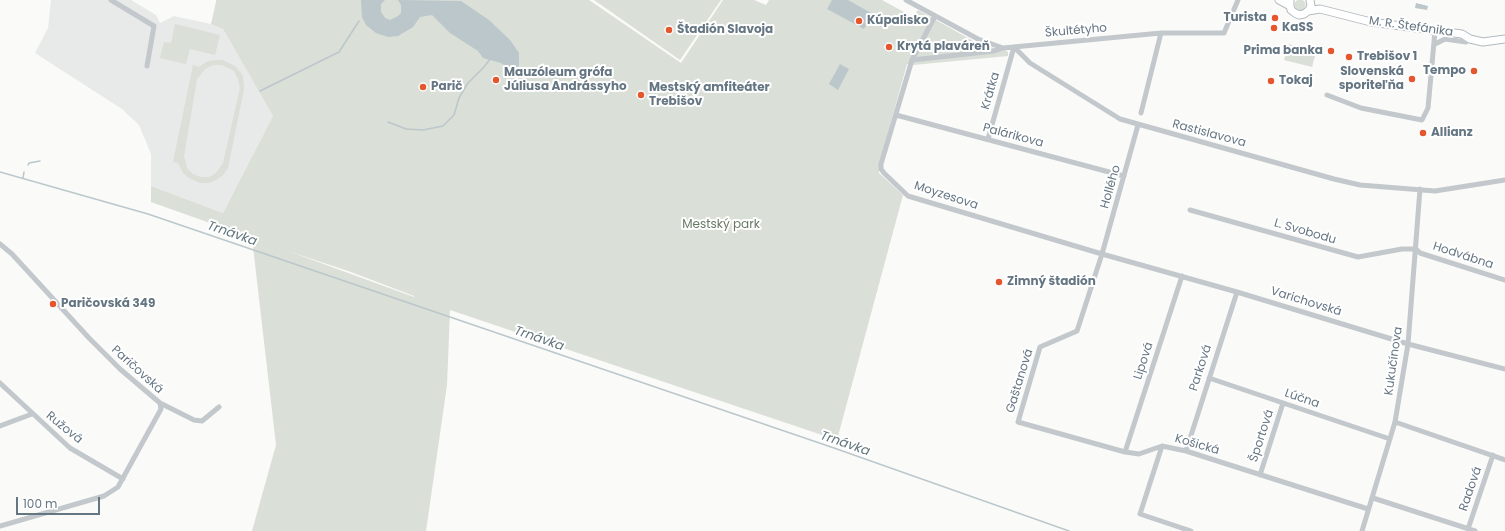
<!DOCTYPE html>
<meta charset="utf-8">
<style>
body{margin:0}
#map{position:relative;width:1505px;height:531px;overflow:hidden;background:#fafaf8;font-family:Poppins,sans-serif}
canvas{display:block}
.scale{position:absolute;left:16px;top:497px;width:84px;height:18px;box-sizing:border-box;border:2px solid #657683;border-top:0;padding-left:5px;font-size:12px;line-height:14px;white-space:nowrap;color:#657683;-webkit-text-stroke:3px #fff;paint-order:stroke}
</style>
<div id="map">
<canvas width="1505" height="531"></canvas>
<div class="scale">100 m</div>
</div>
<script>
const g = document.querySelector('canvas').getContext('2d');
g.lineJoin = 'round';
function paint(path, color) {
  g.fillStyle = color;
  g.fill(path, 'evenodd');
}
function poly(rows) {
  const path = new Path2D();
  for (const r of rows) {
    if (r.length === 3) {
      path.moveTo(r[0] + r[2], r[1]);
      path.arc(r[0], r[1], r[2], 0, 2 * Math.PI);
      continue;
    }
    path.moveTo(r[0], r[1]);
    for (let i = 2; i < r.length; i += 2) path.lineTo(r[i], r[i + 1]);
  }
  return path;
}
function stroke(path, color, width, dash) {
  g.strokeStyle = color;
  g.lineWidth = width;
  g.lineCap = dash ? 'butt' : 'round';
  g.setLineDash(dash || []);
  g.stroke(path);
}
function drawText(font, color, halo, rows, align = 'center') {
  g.font = font + ' Poppins,sans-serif';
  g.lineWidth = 4;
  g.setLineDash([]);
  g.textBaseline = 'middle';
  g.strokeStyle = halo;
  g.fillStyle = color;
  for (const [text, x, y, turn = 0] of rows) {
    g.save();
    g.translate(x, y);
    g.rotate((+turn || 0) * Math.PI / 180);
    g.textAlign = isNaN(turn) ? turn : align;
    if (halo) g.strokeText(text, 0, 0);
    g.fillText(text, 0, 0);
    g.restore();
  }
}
const built = poly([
 [51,0,131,0,156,15,160,23,174,16,211,24,223,29,273,116,223,213,151,186,151,154,139,125,122,109,35,53,48,28]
]);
const green = poly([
 [1300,5,5.5],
 [216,0,589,0,681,63,723,0,754,0,766,5,769,0,882,0,913,17,918,10,975,42,994,48,1005,50,1008,52,1008,56,913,65,907,64,879,165,879,173,903,195,837,440,450,310,447,385,426,531,252,531,276,445,252,238,151,202,151,186,223,213,273,116,223,29,211,24,216,2],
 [288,251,351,272,414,296,414,297],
 [594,0,721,0,680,60],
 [175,24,220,35,215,55,190,49,186,64,160,58,164,42,171,43],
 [1289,44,1316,52,1312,67,1284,60],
 [215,60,223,60,235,66,243,76,244,89,228,168,223,175,216,180,209,183,200,183,189,178,183,173,178,163,173,162,193,65,199,67,206,62],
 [213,65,222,65,234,71,238,79,240,88,223,163,216,173,209,177,201,177,193,174,187,168,184,156,197,79,205,69]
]);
const water = poly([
 [361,0,385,0,381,4,381,12,385,18,390,20,398,16,401,13,401,5,398,0,461,1,489,20,510,40,519,53,519,65,515,70,511,70,501,63,483,58,478,51,450,33,432,15,420,17,413,27,398,36,388,37,376,33,366,25,362,17],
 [832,0,848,0,873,14,864,29,827,9],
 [1416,3,1428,6,1427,10,1415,8],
 [840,64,849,69,838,90,829,84]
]);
const stream = poly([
 [260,91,339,52,359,21],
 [388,122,406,129,423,130,443,126,454,115,459,98,468,83,484,67,490,59],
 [28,165,29,163,40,161],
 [0,172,148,214,834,448,1069,531],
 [23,178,24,172]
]);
const street = poly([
 [111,0,154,26,147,66],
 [906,0,978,39,1003,48,1161,33,1224,33,1238,0],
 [935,16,912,60,881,164,881,169,884,173,908,196,1102,254,1237,292,1408,344,1505,369],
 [1435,44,1445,39,1466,42,1470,39],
 [1014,47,1030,63,1120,119,1334,179,1360,185,1435,191,1505,180],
 [912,60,994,51,1003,48],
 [1327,95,1361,108,1422,120,1428,108,1435,31],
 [1141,113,1161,33],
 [896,115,1124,176],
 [1138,125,1102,254,1077,331,1040,347,1018,422,1125,452,1139,454,1162,446,1186,451,1368,509],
 [988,139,1014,47],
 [1190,210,1358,257,1402,249,1416,249,1420,253,1505,280],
 [0,244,12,254,89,338,120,369,160,403,161,409,118,487,104,496,0,526],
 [1209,378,1390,439],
 [0,383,70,448,123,479],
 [160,403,194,420,202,421,219,407],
 [1395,422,1505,460],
 [0,426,32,414],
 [1162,446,1140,514,1191,531],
 [1186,451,1237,292],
 [1125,452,1182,276],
 [1260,475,1283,403],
 [1373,498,1475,531],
 [1468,529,1493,455],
 [1362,531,1395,422,1408,344,1420,189]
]);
const secondary = poly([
 [1279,0,1290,6],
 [1290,0,1290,6,1291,10,1295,13,1299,15,1304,14,1309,10,1311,6,1310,0],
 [1308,11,1320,9,1371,22,1462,34,1470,39,1483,42,1505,39]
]);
const markers = [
 [1275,18,4,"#e4572e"],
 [859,21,4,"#e4572e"],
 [1274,28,4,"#e4572e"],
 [669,30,4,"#e4572e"],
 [889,47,4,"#e4572e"],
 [1331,51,4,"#e4572e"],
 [1349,57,4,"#e4572e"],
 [1474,71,4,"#e4572e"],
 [1412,79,4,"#e4572e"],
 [496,80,4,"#e4572e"],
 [1271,81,4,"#e4572e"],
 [423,87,4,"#e4572e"],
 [641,95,4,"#e4572e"],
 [1423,133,4,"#e4572e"],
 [999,282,4,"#e4572e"],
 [53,304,4,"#e4572e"]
];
const poiNames = [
 ["Turista",1267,18,"right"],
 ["Kúpalisko",867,21],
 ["KaSS",1282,28],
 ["Štadión Slavoja",677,30],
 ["Krytá plaváreň",897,47],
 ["Prima banka",1323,51,"right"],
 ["Trebišov 1",1357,57],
 ["Tempo",1466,71,"right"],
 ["Slovenská",1404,72,"right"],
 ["sporiteľňa",1404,86,"right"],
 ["Mauzóleum grófa",504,73],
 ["Júliusa Andrássyho",504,87],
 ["Tokaj",1279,81],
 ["Parič",431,87],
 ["Mestský amfiteáter",649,88],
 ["Trebišov",649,102],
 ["Allianz",1431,133],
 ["Zimný štadión",1007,282],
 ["Paričovská 349",61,304]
];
const streetNames = [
 ["M. R. Štefánika",1411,27,8],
 ["Škultétyho",1076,31,-5],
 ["Krátka",991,91,-74],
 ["Rastislavova",1209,134,15],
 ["Palárikova",1013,136,15],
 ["Hollého",1111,187,-74],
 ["Moyzesova",946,196,18],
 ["L. Svobodu",1305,232,16],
 ["Hodvábna",1463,256,18],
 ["Varichovská",1306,302,17],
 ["Lipová",1144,361,-72],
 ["Kukučínova",1394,361,-82],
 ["Parková",1201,368,-72],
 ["Paričovská",137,370,42],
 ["Gaštanová",1020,381,-73],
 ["Lúčna",1302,399,19],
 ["Ružová",64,428,39],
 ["Športová",1262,436,-72],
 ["Košická",1197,445,16],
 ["Radová",1471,489,-71]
];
const parkNames = [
 ["Mestský park",721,225]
];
const waterNames = [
 ["Trnávka",232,234,19],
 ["Trnávka",539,339,19],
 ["Trnávka",845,444,19]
];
paint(built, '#e8e9e9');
paint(green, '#dadfd7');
paint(water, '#bbc7cb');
stroke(stream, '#bbc7cb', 1.5);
stroke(secondary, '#b3babf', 9);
stroke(street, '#c3c8cc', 5);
stroke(secondary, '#fff', 7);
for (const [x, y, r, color] of markers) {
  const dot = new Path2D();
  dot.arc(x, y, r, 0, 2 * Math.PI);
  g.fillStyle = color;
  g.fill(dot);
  stroke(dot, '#fff', 1.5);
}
drawText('bold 12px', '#657683', '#fff', poiNames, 'left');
drawText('12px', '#657683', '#fff', streetNames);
drawText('12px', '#687a64', '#fff', parkNames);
drawText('italic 13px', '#60757c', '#fff', waterNames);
</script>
